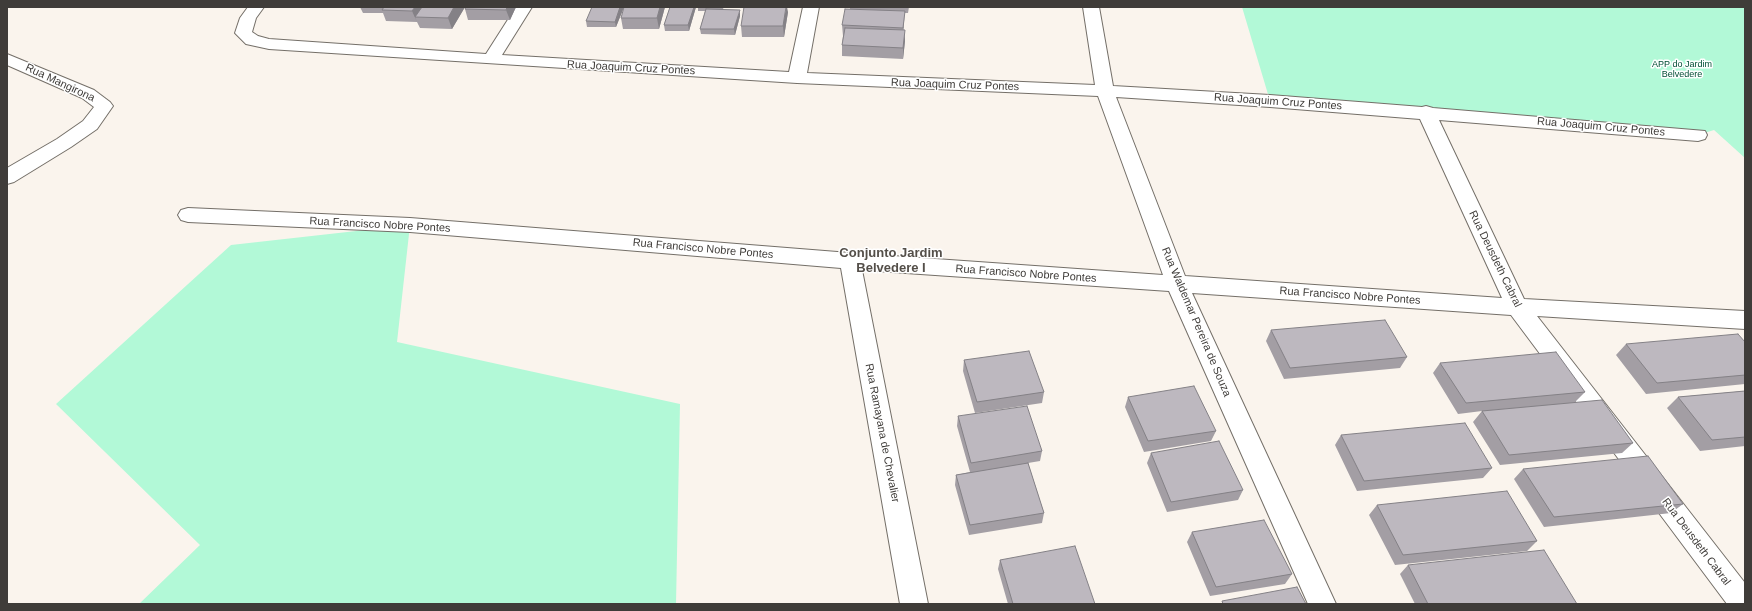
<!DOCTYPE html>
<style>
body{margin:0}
#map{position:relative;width:1752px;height:611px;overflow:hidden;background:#faf4ed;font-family:Arial,sans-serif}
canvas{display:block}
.frame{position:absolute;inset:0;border:8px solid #3f3c39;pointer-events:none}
</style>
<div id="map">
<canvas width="1752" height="611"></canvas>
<div class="frame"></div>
</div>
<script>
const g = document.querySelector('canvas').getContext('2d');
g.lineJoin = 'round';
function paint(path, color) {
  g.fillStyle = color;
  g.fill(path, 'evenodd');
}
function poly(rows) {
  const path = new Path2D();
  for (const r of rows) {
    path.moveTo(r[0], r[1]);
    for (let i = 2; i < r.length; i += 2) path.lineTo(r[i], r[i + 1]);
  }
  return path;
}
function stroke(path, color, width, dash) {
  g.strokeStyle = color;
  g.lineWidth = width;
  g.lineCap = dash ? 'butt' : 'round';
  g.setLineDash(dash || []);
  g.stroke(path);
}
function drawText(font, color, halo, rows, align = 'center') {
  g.font = font + ' Arial,sans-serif';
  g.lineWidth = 3;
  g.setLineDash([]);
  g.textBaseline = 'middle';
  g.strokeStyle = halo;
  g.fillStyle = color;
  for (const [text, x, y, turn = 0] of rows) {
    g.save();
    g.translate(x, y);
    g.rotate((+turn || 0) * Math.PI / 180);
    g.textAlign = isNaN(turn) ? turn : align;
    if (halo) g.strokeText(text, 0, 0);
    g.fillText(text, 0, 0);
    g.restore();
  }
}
const green = poly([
 [1242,7,1745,7,1745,158,1714,130,1698,135,1270,101],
 [410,225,397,342,680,404,676,604,139,604,200,545,56,404,231,245]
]);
const minor = poly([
 [248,7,264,7,256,18,252,32,258,36,269,39,486,54,516,7,532,7,502,55,789,72,803,7,819,7,807,73,1095,85,1083,7,1099,7,1113,86,1270,95,1422,107,1426,106,1433,108,1705,131,1707,135,1705,139,1698,141,1439,120,1524,299,1745,311,1745,329,1537,316,1745,583,1745,604,1727,604,1511,315,1192,293,1336,604,1308,604,1169,291,862,270,928,604,900,604,841,268,410,232,188,222,181,220,178,215,181,210,188,208,410,218,850,253,1163,275,1098,96,797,83,269,49,246,44,235,33,240,18,248,7],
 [1116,97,1270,107,1420,119,1502,298,1185,276,1116,97]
]);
const tertiary = poly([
 [7,54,94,90,110,102,113,106,97,129,71,147,14,182,7,184,7,168,57,139,83,121,94,107,82,98,7,65,7,54]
]);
const wall = poly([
 [360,7,465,7,452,29,420,28,417,22,386,21,383,13,363,13],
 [466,7,516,7,510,20,468,20,465,9],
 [624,7,616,27,587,27,586,21],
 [665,7,659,29,623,29,621,18],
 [670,7,696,7,689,31,665,31,664,25],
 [698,7,724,7,723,9,740,16,735,35,701,34,700,29,705,11,698,11],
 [850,7,909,7,908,13,904,13,903,30,905,41,903,59,842,56,842,45,843,36,842,25,850,9],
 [788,12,784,37,742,37,741,26],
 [1271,330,1407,357,1400,368,1284,379,1266,341],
 [1745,342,1745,384,1646,394,1616,355,1626,344],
 [964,360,1044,392,1042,403,975,413,963,371],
 [1440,363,1585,392,1575,402,1633,443,1622,453,1500,465,1473,422,1482,411,1458,414,1433,373],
 [1745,391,1745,446,1700,451,1667,408,1678,397],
 [1128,397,1216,431,1211,441,1144,452,1125,407],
 [958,416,1042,451,1040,461,1028,463,1044,513,1042,523,969,535,955,485,956,475,970,472,957,426],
 [1341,435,1492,468,1483,478,1357,491,1335,445],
 [1151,453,1243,490,1238,500,1167,512,1147,463],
 [1523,469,1683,504,1671,513,1544,527,1514,479],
 [1377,505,1537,541,1527,551,1395,565,1369,515],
 [1192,532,1292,574,1285,584,1210,596,1187,542],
 [1000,560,1095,604,1008,604,998,569],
 [1408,565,1577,604,1415,604,1400,574]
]);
const shadedWall = poly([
 [415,7,426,7,415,17,417,22,412,11],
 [454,7,465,7,452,29,448,18],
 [507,7,516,7,510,20,506,10],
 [620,7,624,7,616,27,615,22],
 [660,7,665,7,659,29,657,18],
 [694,7,696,7,689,31,688,25],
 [786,7,787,7,788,12,784,37,783,26],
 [740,10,740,16,735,35,734,29],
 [905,11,904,22,903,39,903,28],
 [905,30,905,41,903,59,903,48]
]);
const building = poly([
 [384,7,415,7,412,11,382,10,384,7],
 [422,7,454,7,448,18,415,17,422,7],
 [466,7,507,7,506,10,465,9,466,7],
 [592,7,620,7,615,22,586,21,592,7],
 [624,7,660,7,657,18,621,18,624,7],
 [670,7,694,7,688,25,664,25,670,7],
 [744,7,786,7,783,26,741,26,744,7],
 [706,9,740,10,734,29,700,29,706,9],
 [845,9,905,11,903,28,842,25,845,9],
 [845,28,905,30,903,48,842,45,845,28],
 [1385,320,1407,357,1290,368,1271,330,1385,320],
 [1738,334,1745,342,1745,375,1657,383,1626,344,1738,334],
 [1029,351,1044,392,977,402,964,360,1029,351],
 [1556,352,1585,392,1466,403,1440,363,1556,352],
 [1194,386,1216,431,1148,441,1128,397,1194,386],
 [1745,391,1745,437,1712,440,1678,397,1745,391],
 [1602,400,1633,443,1509,455,1482,411,1602,400],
 [1027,406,1042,451,971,463,958,416,1027,406],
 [1465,423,1492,468,1364,481,1341,435,1465,423],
 [1219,441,1243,490,1171,502,1151,453,1219,441],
 [1648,456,1683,504,1554,517,1523,469,1648,456],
 [1028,463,1044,513,970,525,956,475,1028,463],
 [1507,491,1537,541,1403,555,1377,505,1507,491],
 [1264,520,1292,574,1216,587,1192,532,1264,520],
 [1075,546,1095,604,1013,604,1000,560,1075,546],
 [1544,550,1577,604,1428,604,1408,565,1544,550],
 [1297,587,1306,604,1223,604,1222,601,1297,587]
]);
const farParknames = [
 ["APP do Jardim",1682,65],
 ["Belvedere",1682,75]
];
const streetNames = [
 ["Rua Joaquim Cruz Pontes",631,68,3],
 ["Rua Mangirona",60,83,25],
 ["Rua Joaquim Cruz Pontes",955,85,2],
 ["Rua Joaquim Cruz Pontes",1278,102,4],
 ["Rua Joaquim Cruz Pontes",1601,127,5],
 ["Rua Francisco Nobre Pontes",380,225,3],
 ["Rua Francisco Nobre Pontes",703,249,5],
 ["Rua Deusdeth Cabral",1495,259,64],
 ["Rua Francisco Nobre Pontes",1026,274,4],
 ["Rua Francisco Nobre Pontes",1350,296,4],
 ["Rua Waldemar Pereira de Souza",1196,322,67],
 ["Rua Ramayana de Chevalier",882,433,79],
 ["Rua Deusdeth Cabral",1696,542,53]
];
const quarterNames = [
 ["Conjunto Jardim",891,253],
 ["Belvedere I",891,268]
];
paint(green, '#b2f9d7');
stroke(minor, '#746f68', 2);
stroke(tertiary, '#746f68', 2);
paint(minor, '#fff');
paint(tertiary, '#fff');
paint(wall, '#a39ea4');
paint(shadedWall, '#848186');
paint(building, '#bdb8bf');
stroke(building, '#848186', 1);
drawText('9px', '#004d34', '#fff', farParknames);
drawText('11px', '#3f3c39', '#fff', streetNames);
drawText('bold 13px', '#544f49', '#fff', quarterNames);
</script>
